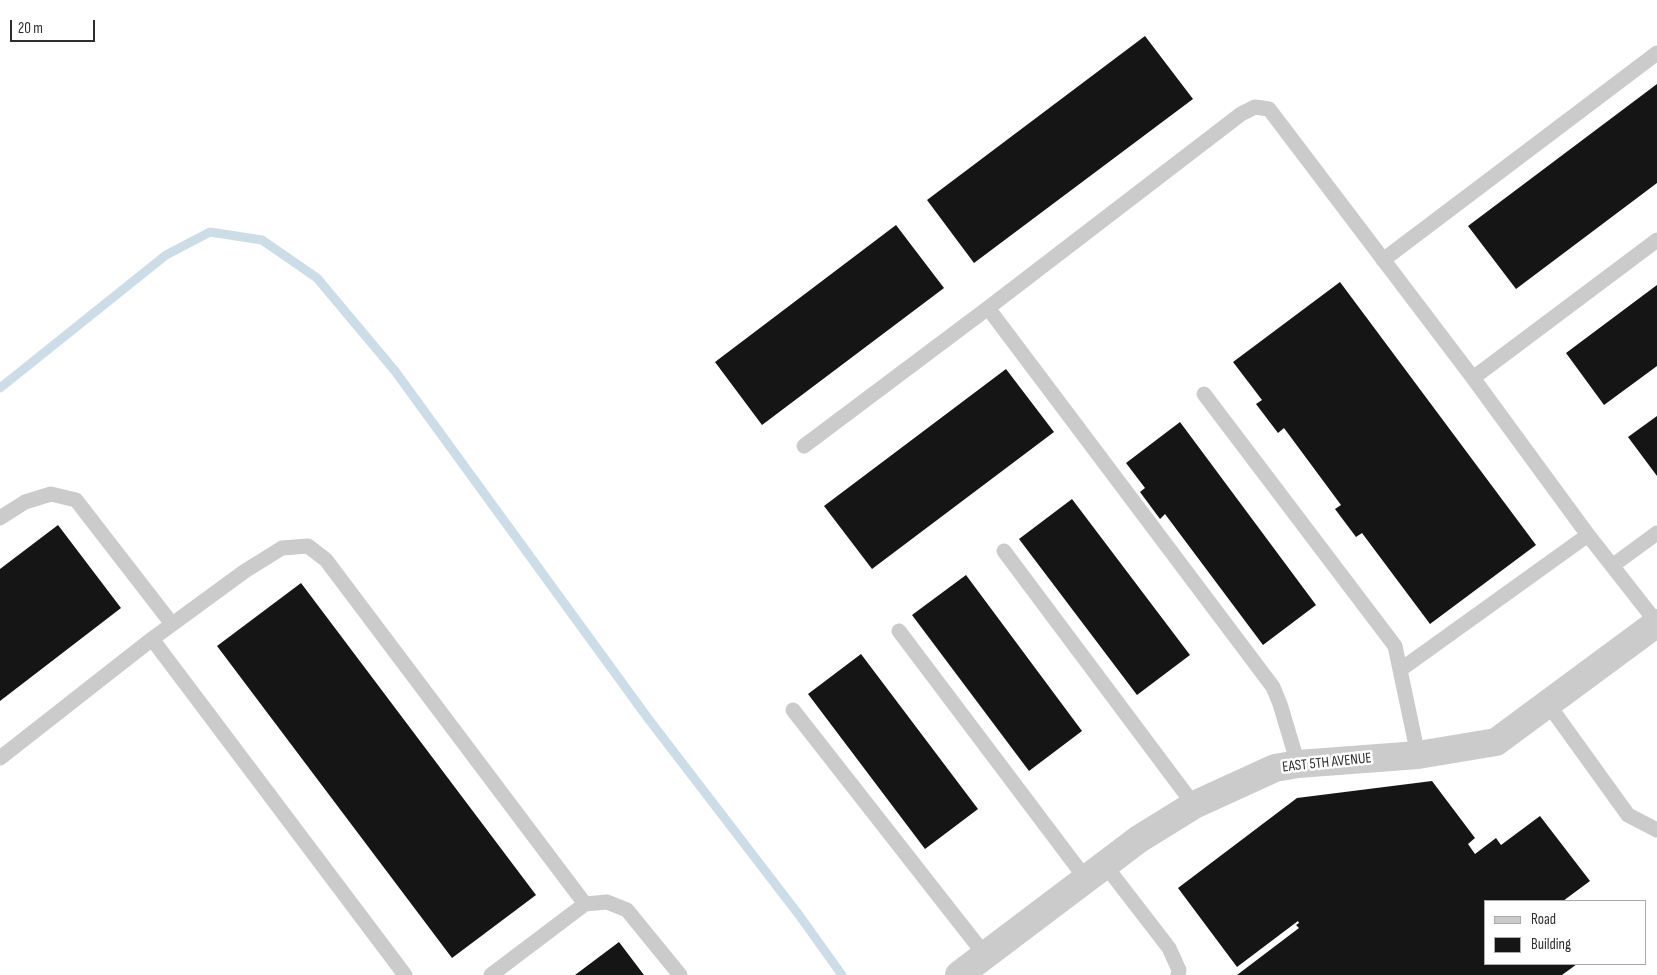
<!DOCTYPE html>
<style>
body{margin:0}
#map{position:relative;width:1657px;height:975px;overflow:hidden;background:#fff;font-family:"Sofia Sans Condensed",sans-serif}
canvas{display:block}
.legend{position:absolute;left:1484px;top:900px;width:162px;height:65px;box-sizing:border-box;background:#fff;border:1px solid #ababab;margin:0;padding:6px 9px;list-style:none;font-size:15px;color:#2e2e2e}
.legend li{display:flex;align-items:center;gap:10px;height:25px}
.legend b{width:25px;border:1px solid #ababab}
.scale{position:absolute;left:10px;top:20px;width:85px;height:22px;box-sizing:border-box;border:2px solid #2e2e2e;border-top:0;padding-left:6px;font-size:15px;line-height:18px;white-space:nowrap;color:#2e2e2e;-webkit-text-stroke:4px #fff;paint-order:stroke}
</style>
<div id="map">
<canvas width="1657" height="975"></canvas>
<ul class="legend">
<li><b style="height:6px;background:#cbcbcb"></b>Road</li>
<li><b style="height:14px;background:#151515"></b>Building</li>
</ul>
<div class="scale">20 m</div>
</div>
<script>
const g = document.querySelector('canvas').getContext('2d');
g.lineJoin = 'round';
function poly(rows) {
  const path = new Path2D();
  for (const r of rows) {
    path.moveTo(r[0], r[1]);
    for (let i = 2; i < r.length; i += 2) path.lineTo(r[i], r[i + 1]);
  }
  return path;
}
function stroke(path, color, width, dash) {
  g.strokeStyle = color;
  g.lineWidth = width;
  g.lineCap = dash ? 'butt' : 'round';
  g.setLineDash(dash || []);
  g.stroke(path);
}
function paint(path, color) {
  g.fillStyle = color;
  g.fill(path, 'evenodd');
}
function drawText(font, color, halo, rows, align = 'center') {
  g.font = font + ' "Sofia Sans Condensed",sans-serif';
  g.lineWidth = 5;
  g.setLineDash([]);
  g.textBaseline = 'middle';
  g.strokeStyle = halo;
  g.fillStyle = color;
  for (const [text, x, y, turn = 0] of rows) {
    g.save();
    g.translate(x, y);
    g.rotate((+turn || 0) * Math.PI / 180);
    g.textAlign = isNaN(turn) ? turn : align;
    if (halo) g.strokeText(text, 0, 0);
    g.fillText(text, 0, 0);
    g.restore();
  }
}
const stream = poly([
 [0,388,166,255,210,232,262,240,317,278,395,371,647,717,799,915,842,975]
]);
const building = poly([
 [1145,36,1193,99,974,263,927,200],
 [1657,84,1657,183,1516,289,1468,226],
 [896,225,944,288,762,425,715,362],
 [1340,282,1536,545,1430,624,1362,533,1356,537,1335,509,1341,505,1284,428,1278,433,1256,404,1262,400,1233,362],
 [1657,285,1657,366,1604,405,1566,353],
 [1006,369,1054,432,872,569,824,506],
 [1657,416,1657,476,1628,437],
 [1180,422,1316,605,1263,645,1165,514,1160,519,1140,492,1145,488,1126,463],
 [1072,499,1190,655,1137,695,1019,539],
 [58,525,121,608,0,701,0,569],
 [966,575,1082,731,1029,771,912,615],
 [301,583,536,895,452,958,217,646],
 [861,654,978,809,925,849,808,694],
 [1432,781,1475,838,1468,844,1475,854,1496,838,1501,845,1540,816,1590,881,1563,901,1486,901,1486,964,1577,964,1562,975,1237,975,1299,928,1296,925,1299,923,1298,921,1237,967,1178,888,1297,798],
 [619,942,644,975,575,975]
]);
const service = poly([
 [1383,260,1657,53],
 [988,308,1273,687,1280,704,1298,764],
 [1204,394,1395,646,1418,755],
 [804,446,988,308,1241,114,1255,107,1269,109,1473,378],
 [0,518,25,502,51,494,76,500,172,624],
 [1004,551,1194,805],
 [1612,566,1657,533],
 [1657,623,1588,535,1473,378,1657,240],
 [899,631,1086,879],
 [152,639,405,975],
 [1400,670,1588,535],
 [1548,704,1628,815,1657,830],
 [793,710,985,955],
 [0,758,152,639,245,571,282,548,308,546,326,560,585,904],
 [1105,865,1169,948,1179,970,1178,975],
 [491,975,585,904,607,902,627,910,680,975]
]);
const tertiary = poly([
 [959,975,1139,839,1194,805,1275,768,1298,764,1418,755,1496,742,1657,623]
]);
const streetNames = [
 ["EAST 5TH AVENUE",1327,763,-6]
];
stroke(stream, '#ccdde7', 9);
paint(building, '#151515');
stroke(service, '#cbcbcb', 15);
stroke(tertiary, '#cbcbcb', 28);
drawText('15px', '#2e2e2e', '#fff', streetNames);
</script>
